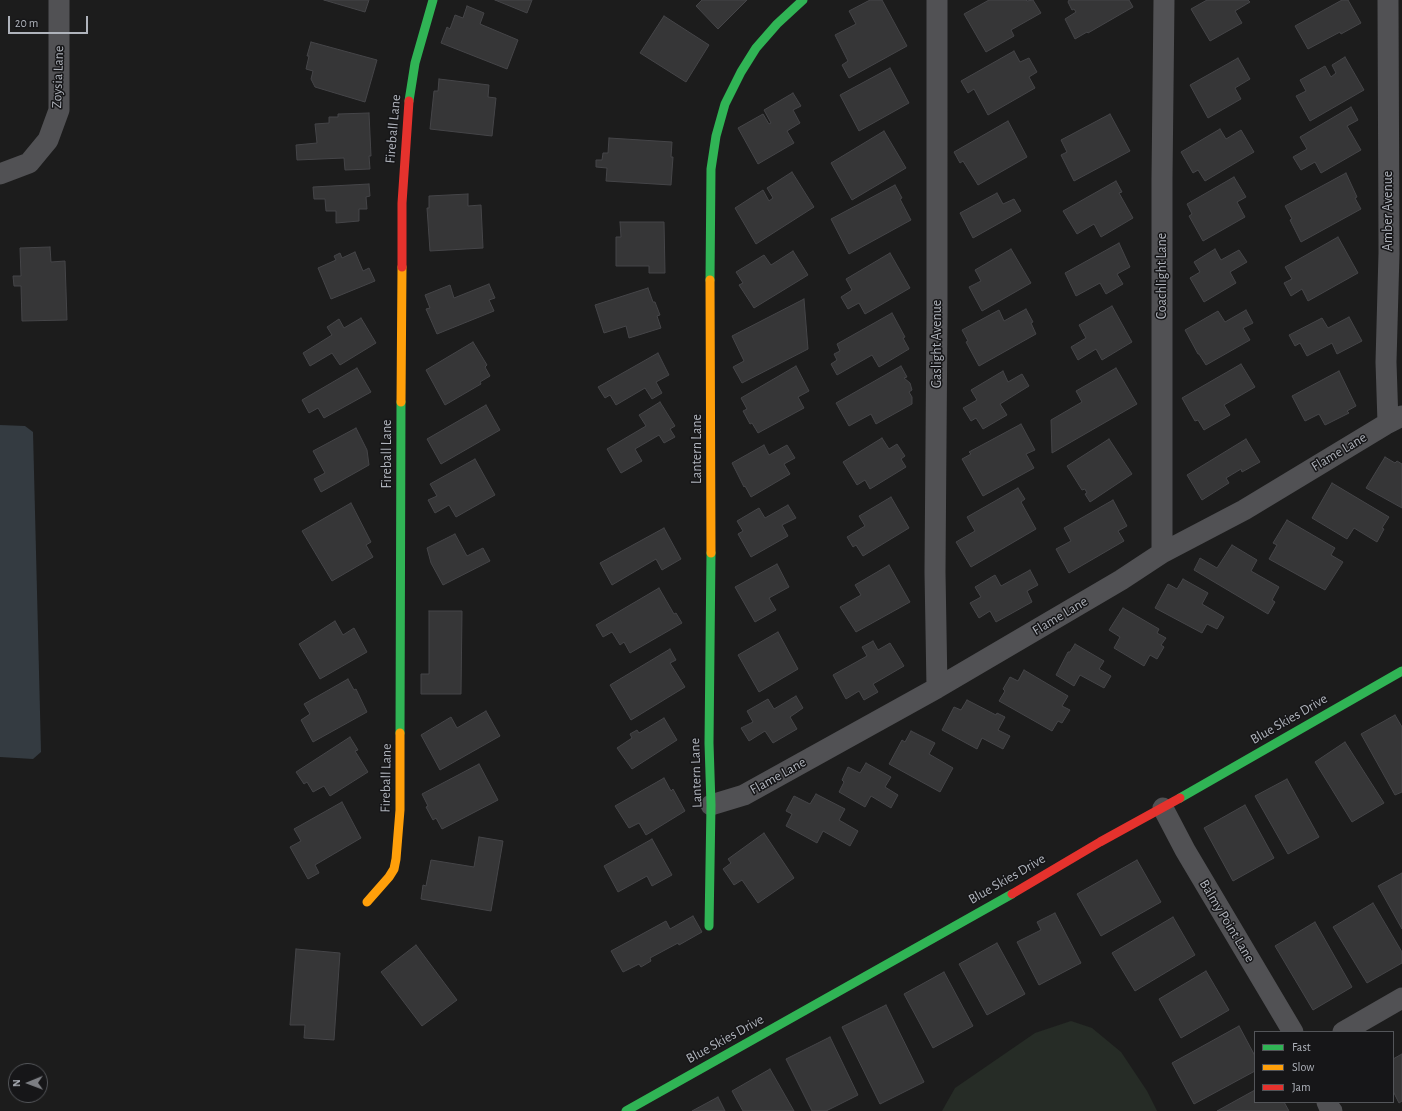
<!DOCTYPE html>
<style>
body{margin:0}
#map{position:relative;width:1402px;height:1111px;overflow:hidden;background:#1c1c1c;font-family:"Alegreya Sans",sans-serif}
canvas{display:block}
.legend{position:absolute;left:1254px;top:1031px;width:140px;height:72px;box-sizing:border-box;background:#161618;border:1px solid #535559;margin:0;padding:5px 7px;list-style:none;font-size:12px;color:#afb3bb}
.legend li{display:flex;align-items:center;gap:8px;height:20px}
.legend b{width:20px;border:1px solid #535559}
.north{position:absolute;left:8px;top:1063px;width:40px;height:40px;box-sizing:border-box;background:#161618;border:1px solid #535559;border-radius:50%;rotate:269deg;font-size:11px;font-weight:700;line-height:16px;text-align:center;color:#afb3bb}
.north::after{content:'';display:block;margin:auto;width:14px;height:18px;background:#7c7e83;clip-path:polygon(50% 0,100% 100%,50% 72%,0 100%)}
.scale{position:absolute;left:8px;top:16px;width:80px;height:18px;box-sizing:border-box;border:2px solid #afb3bb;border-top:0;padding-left:5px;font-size:12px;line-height:14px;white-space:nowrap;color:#afb3bb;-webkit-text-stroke:3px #161618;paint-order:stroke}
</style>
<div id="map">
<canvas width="1402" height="1111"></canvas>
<ul class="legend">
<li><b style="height:5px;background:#30b455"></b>Fast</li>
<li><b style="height:5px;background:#ff9f0a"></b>Slow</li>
<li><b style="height:5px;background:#e5322d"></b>Jam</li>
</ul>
<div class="north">N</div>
<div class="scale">20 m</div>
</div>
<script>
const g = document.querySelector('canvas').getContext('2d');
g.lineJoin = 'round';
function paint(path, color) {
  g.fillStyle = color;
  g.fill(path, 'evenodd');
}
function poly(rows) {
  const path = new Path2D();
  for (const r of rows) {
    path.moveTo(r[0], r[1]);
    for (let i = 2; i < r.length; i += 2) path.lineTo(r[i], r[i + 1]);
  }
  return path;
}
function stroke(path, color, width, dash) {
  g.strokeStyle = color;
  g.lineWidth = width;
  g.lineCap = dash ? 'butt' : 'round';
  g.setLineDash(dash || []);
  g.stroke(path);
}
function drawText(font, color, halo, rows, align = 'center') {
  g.font = font + ' "Alegreya Sans",sans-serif';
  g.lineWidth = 3;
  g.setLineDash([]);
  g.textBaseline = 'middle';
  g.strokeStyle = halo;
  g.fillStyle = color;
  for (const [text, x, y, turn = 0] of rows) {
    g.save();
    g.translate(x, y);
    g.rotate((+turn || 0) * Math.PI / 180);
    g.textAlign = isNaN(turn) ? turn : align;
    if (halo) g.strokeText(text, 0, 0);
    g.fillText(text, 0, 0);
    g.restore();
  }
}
const green = poly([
 [1071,1021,1092,1028,1121,1052,1147,1091,1157,1111,942,1111,955,1088,1035,1033]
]);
const water = poly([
 [0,425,25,426,33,432,41,752,33,759,0,757]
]);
const building = poly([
 [324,0,369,0,365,12,324,0],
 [495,0,532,0,527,13,495,0],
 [702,0,747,0,718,29,696,6,702,0],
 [870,0,882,0,907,46,849,78,842,65,848,61,835,35,856,24,849,11,870,0],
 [989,0,1026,0,1027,1,1033,0,1041,13,1011,30,1014,36,986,52,964,14,989,0],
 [1069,0,1129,0,1133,7,1088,33,1087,32,1075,39,1065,19,1076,12,1074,9,1072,10,1068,2,1069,0],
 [1207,0,1248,0,1250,2,1235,11,1242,23,1210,41,1191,9,1207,0],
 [1342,0,1348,0,1361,23,1341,34,1340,32,1308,49,1295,26,1342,0],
 [467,6,484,13,480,24,518,40,507,69,441,43,447,27,450,29,455,15,463,18,467,6],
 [664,16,709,45,686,82,640,53,664,16],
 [311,42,377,60,365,102,315,87,311,79,313,71,306,69,309,56,307,56,311,42],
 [1014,51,1020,62,1029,58,1037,72,1029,77,1035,88,988,115,974,89,968,93,961,81,1014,51],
 [1345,57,1364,90,1310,121,1296,96,1306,91,1300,80,1325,66,1331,77,1336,73,1332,65,1345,57],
 [1238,58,1250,79,1235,88,1241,99,1208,118,1190,85,1238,58],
 [890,68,909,103,859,131,840,95,890,68],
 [439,79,489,85,488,97,496,98,492,136,430,129,434,91,438,91,439,79],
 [793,93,801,106,793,110,800,123,787,131,794,143,758,164,738,128,763,114,769,124,771,123,764,110,793,93],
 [1351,107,1358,120,1347,126,1361,150,1321,173,1315,162,1301,170,1293,157,1307,149,1300,137,1351,107],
 [369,113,371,156,369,156,370,169,345,170,344,158,297,160,296,145,317,143,315,124,329,123,329,117,338,117,338,114,369,113],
 [1110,114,1130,151,1074,181,1061,155,1067,152,1061,140,1110,114],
 [1008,121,1027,157,978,185,963,161,960,163,954,152,1008,121],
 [1220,129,1226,139,1241,130,1254,152,1205,181,1198,170,1193,173,1181,152,1220,129],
 [884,131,906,168,852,200,831,163,884,131],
 [609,138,672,142,671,157,673,157,671,185,606,181,607,168,596,167,596,160,602,160,603,153,608,153,609,138],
 [792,172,814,207,756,244,735,208,763,190,769,201,773,198,767,188,792,172],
 [1346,173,1357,197,1355,198,1361,209,1301,242,1290,220,1292,219,1285,206,1346,173],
 [1234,177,1246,197,1237,202,1245,217,1203,241,1189,216,1192,214,1187,204,1234,177],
 [1116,181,1122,192,1119,193,1133,218,1101,237,1094,224,1077,234,1063,211,1116,181],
 [369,184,370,196,366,197,367,209,359,209,359,221,336,223,336,211,326,211,325,199,314,199,313,187,369,184],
 [895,185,902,198,900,199,911,220,849,254,831,219,895,185],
 [997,193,1003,204,1014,199,1021,211,973,238,960,213,997,193],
 [468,194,468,206,481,205,483,248,430,251,427,208,429,208,429,196,468,194],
 [620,222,664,222,665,273,649,273,649,266,616,266,616,237,621,237,620,222],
 [1338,237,1358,273,1308,301,1302,289,1291,296,1284,283,1292,279,1285,267,1338,237],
 [1119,243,1130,267,1117,274,1123,284,1106,294,1100,283,1076,296,1065,273,1119,243],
 [50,247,51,262,65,261,67,320,22,321,21,286,14,286,13,276,21,276,20,248,50,247],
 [1011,249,1031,283,982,311,969,287,981,281,975,270,1011,249],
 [1215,249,1221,260,1239,250,1247,262,1230,272,1236,283,1204,302,1190,278,1200,272,1194,262,1215,249],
 [793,251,808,275,754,308,739,285,743,283,736,272,764,255,771,265,793,251],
 [355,252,363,271,369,268,375,281,331,299,318,268,336,260,334,256,340,253,342,258,355,252],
 [890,253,910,288,865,314,859,303,848,309,841,297,852,290,846,279,890,253],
 [489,284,495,298,489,300,494,311,437,334,426,309,430,308,425,295,450,285,454,298,489,284],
 [648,288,653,302,655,302,660,315,657,316,661,328,629,338,626,326,604,333,595,305,648,288],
 [804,299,808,349,742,383,733,367,744,361,732,336,804,299],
 [1112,306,1132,342,1102,360,1096,349,1078,360,1071,347,1086,338,1079,325,1112,306],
 [1026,309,1033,322,1031,323,1036,334,979,366,966,342,968,341,962,330,999,310,1004,321,1026,309],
 [1246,310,1253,323,1243,328,1250,340,1206,365,1199,354,1198,354,1185,330,1218,311,1225,322,1246,310],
 [892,313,905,337,903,338,909,349,879,367,872,355,837,375,831,364,837,360,834,354,840,351,837,344,892,313],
 [1349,317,1362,341,1337,354,1332,343,1307,356,1300,343,1295,346,1289,335,1322,318,1328,328,1349,317],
 [361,318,376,343,340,365,332,353,310,366,303,353,332,335,327,327,339,319,344,328,361,318],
 [473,342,487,365,485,367,490,376,480,382,481,384,445,405,426,370,473,342],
 [658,353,669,375,656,382,662,393,652,399,645,388,616,405,610,395,605,398,598,387,658,353],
 [1241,364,1255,387,1224,405,1230,415,1204,430,1198,420,1195,421,1182,398,1241,364],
 [796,366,809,391,798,397,804,408,758,433,752,423,750,424,743,411,747,409,741,398,796,366],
 [901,366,907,377,904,378,910,383,912,390,909,392,912,397,912,404,876,424,871,414,849,426,836,403,901,366],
 [357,368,371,392,324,418,318,408,309,413,302,400,357,368],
 [1116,368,1137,404,1052,453,1051,420,1082,402,1076,391,1116,368],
 [1003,371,1008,382,1022,374,1029,386,1000,404,1007,415,983,429,976,418,971,421,963,408,977,400,971,390,1003,371],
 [1339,371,1356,406,1347,411,1349,413,1325,425,1319,414,1305,421,1292,396,1339,371],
 [660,402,675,426,670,429,675,437,664,443,659,435,635,449,642,461,621,473,607,449,646,426,639,415,660,402],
 [486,405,500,430,441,464,427,439,486,405],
 [1021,424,1035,450,1026,454,1034,468,983,496,962,459,971,454,969,452,1021,424],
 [356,428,367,450,369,465,321,492,314,479,325,473,313,451,356,428],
 [882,438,889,449,897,444,905,456,901,459,906,467,870,489,865,480,857,485,843,462,882,438],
 [1109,439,1132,474,1090,502,1085,494,1087,493,1085,489,1082,490,1067,466,1109,439],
 [1246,439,1260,462,1242,472,1241,469,1226,478,1229,483,1202,500,1187,475,1246,439],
 [764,445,769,455,787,445,795,458,784,464,790,474,751,497,745,486,744,487,732,463,764,445],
 [1385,457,1395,463,1397,461,1402,464,1402,508,1366,488,1385,457],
 [475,459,495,495,456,517,449,505,435,513,428,500,437,496,430,484,475,459],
 [1332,483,1389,517,1382,528,1384,529,1377,542,1354,528,1347,539,1312,518,1332,483],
 [1018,488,1025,499,1021,502,1036,529,971,567,956,542,975,531,967,517,1018,488],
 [891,497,909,528,863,556,856,545,853,547,847,537,865,526,859,516,891,497],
 [1113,500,1127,526,1118,531,1124,541,1069,573,1056,549,1071,541,1064,528,1113,500],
 [351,503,371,542,366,545,373,557,332,581,302,531,351,503],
 [788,505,796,518,782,525,788,536,751,557,738,534,743,531,737,521,759,508,765,518,788,505],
 [1287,520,1335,548,1331,555,1343,562,1325,590,1269,559,1277,545,1273,543,1287,520],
 [664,528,681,559,662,570,656,559,612,585,600,563,664,528],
 [455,534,467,556,483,548,490,561,443,585,431,563,427,548,455,534],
 [1232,545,1257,560,1251,571,1279,587,1272,600,1275,602,1268,614,1194,570,1200,558,1217,568,1232,545],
 [777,564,789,587,769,598,776,610,755,622,735,587,777,564],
 [889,565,910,602,856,632,840,607,861,595,855,585,889,565],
 [1030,570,1038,585,1027,591,1032,602,996,622,990,611,979,618,970,603,981,597,975,587,995,575,1001,586,1030,570],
 [1183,579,1208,593,1202,604,1224,617,1217,629,1207,624,1202,633,1155,608,1168,584,1177,589,1183,579],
 [659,588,674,614,676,613,682,623,630,653,624,642,620,645,612,632,603,637,596,625,659,588],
 [1123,608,1159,629,1157,633,1166,638,1161,645,1164,647,1157,659,1150,655,1144,666,1114,648,1120,637,1109,630,1123,608],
 [429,611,462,611,461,694,421,694,421,674,429,674,429,611],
 [335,621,343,635,354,628,367,652,320,679,299,644,335,621],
 [778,632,798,669,759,692,738,655,778,632],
 [873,641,878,650,890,643,904,666,873,684,878,692,864,700,859,691,846,699,833,675,867,656,862,647,873,641],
 [1075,644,1104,661,1099,669,1111,676,1104,688,1080,675,1074,686,1056,675,1068,652,1070,652,1075,644],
 [670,649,676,660,670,663,685,687,631,720,610,685,670,649],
 [1024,670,1068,696,1062,706,1070,710,1062,723,1058,721,1052,731,999,701,1005,691,1003,689,1010,677,1018,681,1024,670],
 [348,679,354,690,356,689,367,712,313,742,301,720,310,714,304,704,348,679],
 [796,696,803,708,790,717,797,729,773,743,765,731,749,741,741,728,753,722,747,711,768,699,774,709,796,696],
 [967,700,996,715,997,713,1005,717,998,730,1010,736,1003,749,982,738,977,749,942,730,954,707,961,710,967,700],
 [486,711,500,736,440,770,421,735,451,717,457,728,486,711],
 [1395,715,1402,727,1402,792,1395,795,1361,734,1395,715],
 [664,718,677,740,632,769,617,748,632,738,630,734,637,730,639,733,664,718],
 [911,731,935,743,929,754,953,768,940,792,889,764,902,740,905,742,911,731],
 [350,737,358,750,355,751,368,772,330,796,324,786,313,792,307,782,304,784,296,772,350,737],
 [1345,742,1384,803,1352,822,1315,762,1345,742],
 [866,763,891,777,885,787,898,795,891,808,871,796,865,807,839,792,844,782,842,780,848,767,860,773,866,763],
 [479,764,498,800,442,829,436,818,433,820,426,807,428,806,422,794,479,764],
 [664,778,671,791,673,789,685,811,646,835,639,823,629,828,615,806,664,778],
 [1287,779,1319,837,1288,854,1255,796,1287,779],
 [816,794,845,809,839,820,858,831,850,846,823,831,817,843,786,826,792,814,786,811,794,796,810,804,816,794],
 [342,802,361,838,315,865,319,873,308,879,290,847,301,841,294,829,342,802],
 [1245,805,1274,858,1233,881,1204,828,1245,805],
 [764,833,794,878,758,903,742,880,734,885,723,869,731,863,728,859,764,833],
 [479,837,503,841,491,911,421,899,423,885,426,886,431,860,474,867,479,837],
 [652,839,672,875,652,886,647,876,618,892,604,866,652,839],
 [1137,860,1161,902,1101,936,1077,894,1137,860],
 [1402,873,1402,929,1378,886,1402,873],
 [1373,903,1402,952,1402,963,1367,983,1333,927,1373,903],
 [1055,913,1081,963,1039,985,1017,942,1041,930,1037,922,1055,913],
 [693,916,702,932,679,945,678,943,650,958,651,961,641,967,639,964,623,972,611,951,666,921,670,929,693,916],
 [1173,917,1195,955,1135,991,1112,953,1173,917],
 [1315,922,1352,987,1313,1010,1275,946,1315,922],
 [997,943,1025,994,987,1015,959,964,997,943],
 [416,945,457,1000,422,1026,381,972,416,945],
 [296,949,340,953,334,1040,304,1038,305,1025,290,1025,296,949],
 [1206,971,1229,1010,1181,1038,1159,999,1206,971],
 [944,972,973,1026,933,1048,904,994,944,972],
 [886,1005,924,1082,880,1104,842,1027,886,1005],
 [1239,1026,1255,1056,1255,1071,1194,1104,1172,1063,1239,1026],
 [830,1037,858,1095,826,1111,812,1111,786,1059,830,1037],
 [1402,1054,1402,1101,1399,1103,1393,1091,1393,1059,1402,1054],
 [770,1069,794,1111,743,1111,732,1091,770,1069],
 [1255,1090,1255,1102,1284,1102,1289,1111,1217,1111,1255,1090],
 [718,1097,725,1111,692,1111,718,1097]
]);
const street = poly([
 [1388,0,1389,253,1386,362,1388,423],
 [0,174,29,163,48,140,59,110,59,0],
 [1162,553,1162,179,1164,0],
 [937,688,935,572,937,312,937,0],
 [711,805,744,795,937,688,1121,580,1162,553,1244,510,1388,423,1402,416],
 [1163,808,1185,850,1293,1032],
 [1343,1032,1402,998],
 [1327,1102,1330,1109,1332,1111]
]);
const fast = poly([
 [409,101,415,63,433,0],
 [710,280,711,169,716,136,725,104,741,72,756,48,777,24,803,0],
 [400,733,401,402],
 [1180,798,1402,671],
 [709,926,711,805,709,743,711,553],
 [626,1111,1012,894]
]);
const slow = poly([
 [710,280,711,553],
 [401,402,402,267],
 [367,902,389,877,394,869,396,859,400,810,400,733]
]);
const jam = poly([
 [402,267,402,203,409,101],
 [1012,894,1100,842,1180,798]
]);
const streetNames = [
 ["Zoysia Lane",58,77,-88],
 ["Fireball Lane",393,129,-85],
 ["Amber Avenue",1388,211,-90],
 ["Coachlight Lane",1162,276,-90],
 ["Gaslight Avenue",937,344,-90],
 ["Lantern Lane",697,449,-90],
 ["Flame Lane",1339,452,-31],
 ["Fireball Lane",387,454,-90],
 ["Flame Lane",1060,616,-31],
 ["Blue Skies Drive",1289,719,-30],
 ["Lantern Lane",696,773,-92],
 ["Flame Lane",778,776,-29],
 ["Fireball Lane",386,778,-89],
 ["Blue Skies Drive",1007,879,-30],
 ["Balmy Point Lane",1227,921,59],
 ["Blue Skies Drive",725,1039,-29]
];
paint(green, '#262c26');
paint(water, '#343b41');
paint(building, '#363637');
stroke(building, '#454548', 1);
stroke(street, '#515154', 21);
stroke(fast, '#30b455', 9);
stroke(slow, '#ff9f0a', 9);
stroke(jam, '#e5322d', 9);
drawText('14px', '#afb3bb', '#161618', streetNames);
</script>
